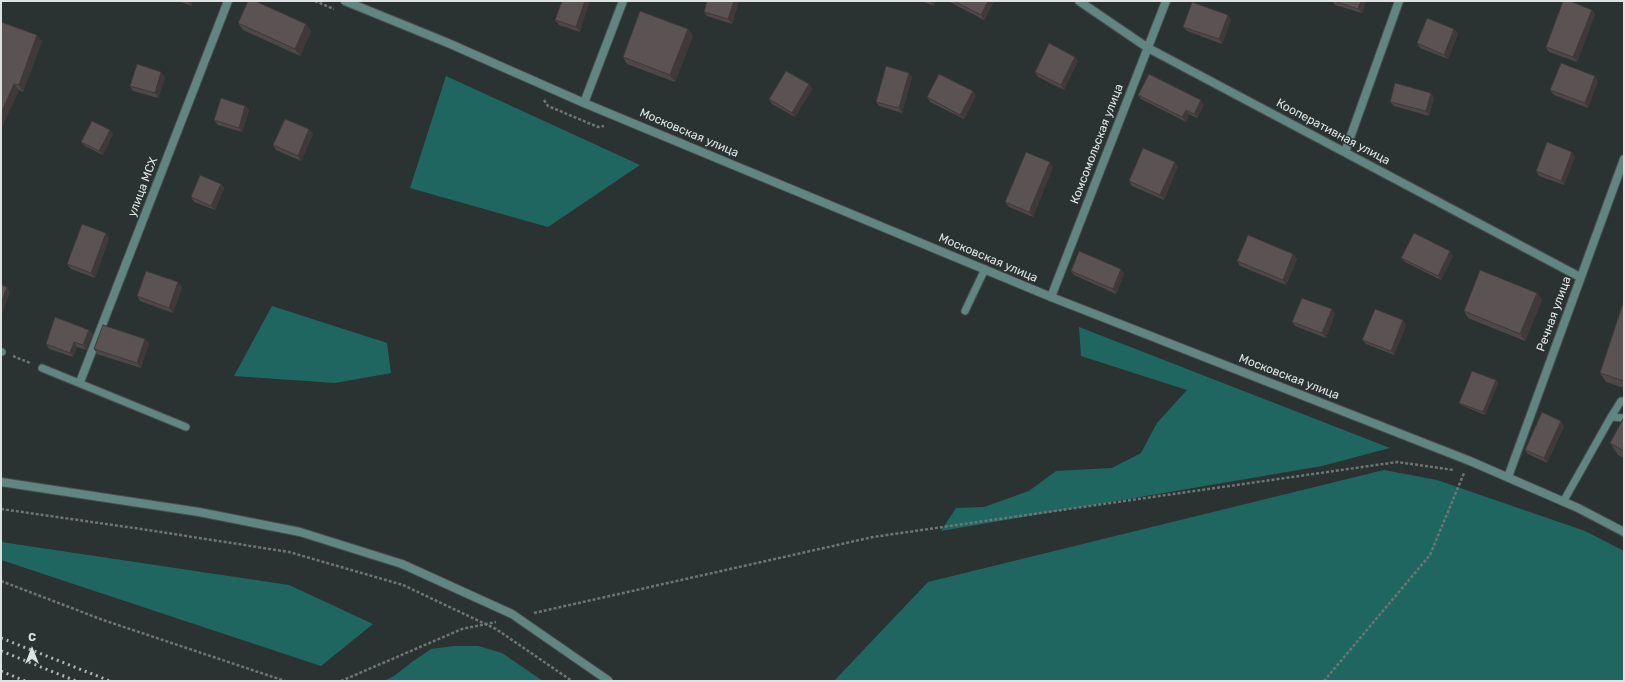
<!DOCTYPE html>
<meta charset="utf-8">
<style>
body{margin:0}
#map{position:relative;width:1625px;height:682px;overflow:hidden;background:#2b3332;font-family:Rubik,sans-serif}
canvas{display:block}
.frame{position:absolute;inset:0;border:2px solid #dee3e2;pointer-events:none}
.north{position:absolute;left:12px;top:630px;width:40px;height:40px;-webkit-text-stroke:3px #2b3332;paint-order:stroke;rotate:0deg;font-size:11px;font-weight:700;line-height:16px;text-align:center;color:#dee3e2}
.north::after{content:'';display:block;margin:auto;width:14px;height:18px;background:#dee3e2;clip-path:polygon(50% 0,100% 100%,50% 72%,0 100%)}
</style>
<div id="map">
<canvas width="1625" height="682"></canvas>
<div class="frame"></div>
<div class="north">С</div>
</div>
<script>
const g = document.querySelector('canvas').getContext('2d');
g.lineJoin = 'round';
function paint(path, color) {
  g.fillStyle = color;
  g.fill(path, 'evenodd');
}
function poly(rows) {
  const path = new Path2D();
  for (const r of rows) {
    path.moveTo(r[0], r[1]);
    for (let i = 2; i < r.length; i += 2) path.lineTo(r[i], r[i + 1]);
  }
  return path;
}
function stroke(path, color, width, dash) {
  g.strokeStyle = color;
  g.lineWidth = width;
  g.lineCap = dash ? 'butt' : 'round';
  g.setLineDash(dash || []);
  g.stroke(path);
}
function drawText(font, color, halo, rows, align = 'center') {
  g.font = font + ' Rubik,sans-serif';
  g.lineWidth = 3;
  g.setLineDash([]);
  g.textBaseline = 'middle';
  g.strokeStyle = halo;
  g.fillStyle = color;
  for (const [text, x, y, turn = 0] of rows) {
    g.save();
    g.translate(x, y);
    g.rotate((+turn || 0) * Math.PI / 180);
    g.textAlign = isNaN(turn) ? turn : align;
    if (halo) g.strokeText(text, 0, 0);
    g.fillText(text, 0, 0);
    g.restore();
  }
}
const green = poly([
 [446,76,640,165,548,227,410,188],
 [272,306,387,343,391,373,335,383,234,376],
 [1079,327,1390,448,1322,466,941,531,956,508,984,507,1029,491,1056,471,1112,468,1141,453,1157,423,1187,390,1081,356],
 [1384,470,1437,480,1585,531,1624,551,1624,681,834,681,928,582],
 [1,542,289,585,373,624,321,666,1,560],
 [454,646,478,646,502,653,543,681,384,681,394,676,412,662,431,649]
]);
const path = poly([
 [315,1,334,9],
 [544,100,548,106,598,127,604,126],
 [13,356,30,363],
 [1,509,148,530,289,552,403,585],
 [1,581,103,620,285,681],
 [534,613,873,537,1397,462,1454,470],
 [341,681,462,629,496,622],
 [1324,681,1430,555,1464,473]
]);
const service = poly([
 [965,311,985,269],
 [1,352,2,352],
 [42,368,186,427],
 [1611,417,1624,418],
 [1563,502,1611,417,1621,401,1624,401]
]);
const minor = poly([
 [1079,1,1148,48,1580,277],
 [584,103,623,1],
 [1345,152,1399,1],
 [1051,297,1166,1],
 [80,382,228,1],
 [1508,477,1624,159]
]);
const tertiary = poly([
 [345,1,448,43,584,103,1051,297,1470,461,1578,508,1624,532],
 [1,482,199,512,300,532,402,564]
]);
const rail = poly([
 [1,638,110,681],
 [1,651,76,681],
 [1,671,25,681]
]);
const pathBridge = poly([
 [403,585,496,629,572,681]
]);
const tertiaryBridge = poly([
 [402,564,512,614,609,681]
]);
const wall = poly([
 [179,1,193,1,191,6],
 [562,1,580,32,559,25,555,20],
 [707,1,739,1,732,24,707,16,704,12],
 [921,1,936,1,934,6],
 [948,1,994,1,984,20],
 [1332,1,1366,1,1362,13,1335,5],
 [1592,10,1595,14,1577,62,1549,52,1546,47],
 [1228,15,1231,20,1222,44,1187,31,1183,27],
 [1,22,42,41,23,92,19,90,1,129],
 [238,23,311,31,300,56,243,30],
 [688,29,693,36,675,82,627,64,623,57],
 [1454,29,1458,34,1448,59,1420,48,1417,43],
 [1078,61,1064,90,1038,77,1035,72],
 [165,77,158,98,133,91,130,86],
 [912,77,902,113,879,106,876,102],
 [1598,81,1588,108,1554,95,1550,90],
 [809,84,812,89,795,117,772,104,769,99],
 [1431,93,1434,98,1429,116,1394,106,1390,102],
 [1138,95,1204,105,1197,118,1189,114,1186,122,1141,99],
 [976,96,964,119,930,102,927,97],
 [245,106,249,110,242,132,218,125,214,120],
 [113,134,103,155,85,146,81,142],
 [313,134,301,161,276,150,273,145],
 [1575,157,1564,185,1539,176,1536,171],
 [1178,166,1164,200,1132,186,1129,181],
 [1053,167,1033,217,1009,207,1005,202],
 [221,184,224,188,215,210,194,202,191,197],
 [109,238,95,278,71,269,67,264],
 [1293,254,1297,259,1286,285,1240,266,1237,261],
 [1453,256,1441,280,1405,262,1401,258],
 [1121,269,1124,274,1116,294,1074,275,1071,271],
 [182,287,173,313,140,301,137,296],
 [1537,293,1542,300,1525,341,1468,318,1464,311],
 [1624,300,1624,388,1606,382,1600,373],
 [1335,314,1326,338,1295,326,1292,322],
 [1406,325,1394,355,1366,344,1362,340],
 [93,334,86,350,77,347,73,357,49,349,46,344],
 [149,343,141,368,97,354,94,349],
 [1496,380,1498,383,1485,415,1461,405,1459,403],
 [1624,417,1624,458,1618,455,1610,443],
 [1564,426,1547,463,1528,454,1525,450]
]);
const shadedWall = poly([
 [188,1,193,1,191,6],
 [585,1,590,1,580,32,576,27],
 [734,1,739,1,732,24,728,19],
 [931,1,936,1,934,6,930,2],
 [988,1,994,1,984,20,981,15],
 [1361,1,1366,1,1362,13,1358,9],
 [1592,10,1595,14,1577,62,1573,57],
 [1228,15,1231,20,1222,44,1219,39],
 [306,24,311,31,300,56,295,49],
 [688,29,693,36,675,82,670,75],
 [1454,29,1458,34,1448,59,1444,55],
 [37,35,42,41,23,92,19,85],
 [1075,57,1078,61,1064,90,1061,85],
 [161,72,165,77,158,98,155,93],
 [909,73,912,77,902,113,899,108],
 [1595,76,1598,81,1588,108,1585,103],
 [14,84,19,90,1,129,1,113],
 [809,84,812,89,795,117,792,113],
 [973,91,976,96,964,119,960,115],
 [1431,93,1434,98,1429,116,1426,111],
 [1201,100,1204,105,1197,118,1194,114],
 [245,106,249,110,242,132,239,128],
 [1186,110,1189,114,1186,122,1182,117],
 [309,129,313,134,301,161,298,156],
 [110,130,113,134,103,155,99,151],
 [1572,152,1575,157,1564,185,1561,181],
 [1050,162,1053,167,1033,217,1029,212],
 [1175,162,1178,166,1164,200,1160,195],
 [221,184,224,188,215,210,211,206],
 [106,233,109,238,95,278,91,273],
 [1450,251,1453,256,1441,280,1438,276],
 [1293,254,1297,259,1286,285,1283,280],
 [1121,269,1124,274,1116,294,1113,289],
 [178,282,182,287,173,313,169,308],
 [7,287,10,292,1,317,1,303],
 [1537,293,1542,300,1525,341,1520,334],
 [1332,309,1335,314,1326,338,1322,333],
 [1403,320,1406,325,1394,355,1391,351],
 [89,330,93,334,86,350,83,345],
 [145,339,149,343,141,368,137,363],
 [74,342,77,347,73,357,70,353],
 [1496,380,1498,383,1485,415,1483,412],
 [1561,421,1564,426,1547,463,1544,458]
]);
const building = poly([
 [248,1,255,1,306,24,295,49,238,23,248,1],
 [562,1,585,1,576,27,555,20,562,1],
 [707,1,734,1,728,19,704,12,707,1],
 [954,1,988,1,981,15,954,1],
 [1334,1,1361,1,1358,9,1334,1],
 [1563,1,1570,1,1592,10,1573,57,1546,47,1563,1],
 [1192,2,1228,15,1219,39,1183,27,1192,2],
 [640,11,688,29,670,75,623,57,640,11],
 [1427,18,1454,29,1444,55,1417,43,1427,18],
 [1,22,37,35,19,85,14,84,1,113,1,22],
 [1049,43,1075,57,1061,85,1035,72,1049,43],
 [1561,63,1595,76,1585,103,1550,90,1561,63],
 [137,64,161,72,155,93,130,86,137,64],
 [886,66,909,73,899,108,876,102,886,66],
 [786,71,809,84,792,113,769,99,786,71],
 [939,74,973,91,960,115,927,97,939,74],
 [1149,74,1201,100,1194,114,1186,110,1182,117,1138,95,1149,74],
 [1395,83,1431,93,1426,111,1390,102,1395,83],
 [221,98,245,106,239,128,214,120,221,98],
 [285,119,309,129,298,156,273,145,285,119],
 [92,121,110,130,99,151,81,142,92,121],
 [1547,142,1572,152,1561,181,1536,171,1547,142],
 [1143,148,1175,162,1160,195,1129,181,1143,148],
 [1026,152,1050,162,1029,212,1005,202,1026,152],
 [200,175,221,184,211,206,191,197,200,175],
 [82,224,106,233,91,273,67,264,82,224],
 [1414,233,1450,251,1438,276,1401,258,1414,233],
 [1248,235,1293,254,1283,280,1237,261,1248,235],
 [1079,251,1121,269,1113,289,1071,271,1079,251],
 [1480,270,1537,293,1520,334,1464,311,1480,270],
 [146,271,178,282,169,308,137,296,146,271],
 [1,285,7,287,1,303,1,285],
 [1302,298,1332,309,1322,333,1292,322,1302,298],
 [1624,300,1624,381,1600,373,1624,300],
 [1375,309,1403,320,1391,351,1362,340,1375,309],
 [55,317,89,330,83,345,74,342,70,353,46,344,55,317],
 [103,325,145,339,137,363,94,349,103,325],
 [1472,371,1496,380,1483,412,1459,403,1472,371],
 [1542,412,1561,421,1544,458,1525,450,1542,412],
 [1624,417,1624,451,1610,443,1624,417]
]);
const streetNames = [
 ["Кооперативная улица",1333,132,28],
 ["Московская улица",689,133,23],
 ["Комсомольская улица",1097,144,-69],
 ["улица МСХ",143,187,-69],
 ["Московская улица",988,258,23],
 ["Речная улица",1554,314,-70],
 ["Московская улица",1289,377,21]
];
paint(green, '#206660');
stroke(service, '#484f4e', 9);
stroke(minor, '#484f4e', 10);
stroke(tertiary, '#484f4e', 10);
stroke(path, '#6d7473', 2.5, [3, 2]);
stroke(service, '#618581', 7);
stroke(minor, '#618581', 8);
stroke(tertiary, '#618581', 8);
stroke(rail, '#aeb4b3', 3, [2, 4]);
stroke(tertiaryBridge, '#484f4e', 10, []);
stroke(pathBridge, '#6d7473', 2.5, [3, 2]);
stroke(tertiaryBridge, '#618581', 8);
paint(wall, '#4d4747');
paint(shadedWall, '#3f393a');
paint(building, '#5a5253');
stroke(building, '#3f393a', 1);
drawText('12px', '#dee3e2', '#2b3332', streetNames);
</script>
